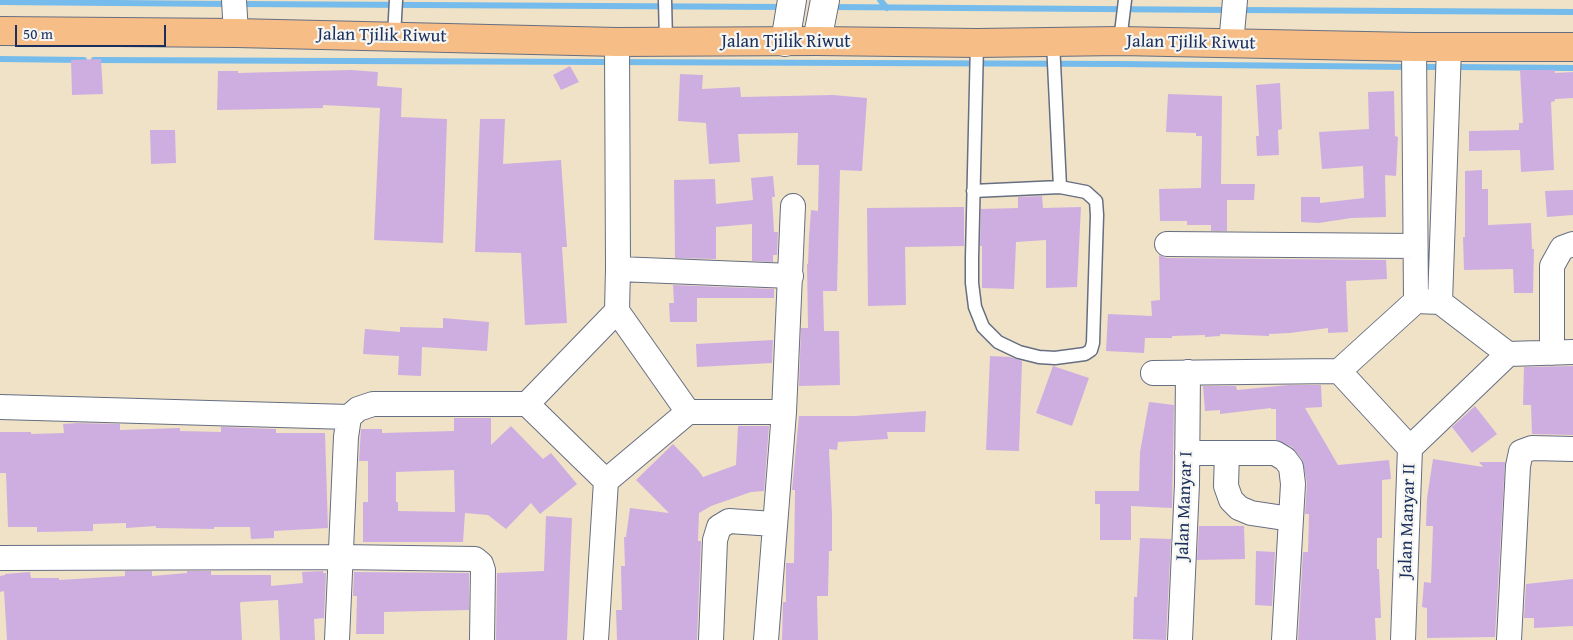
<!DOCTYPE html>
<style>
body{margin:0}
#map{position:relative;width:1573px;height:640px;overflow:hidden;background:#f0e2c6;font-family:"Gentium Book Plus",serif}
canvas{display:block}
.scale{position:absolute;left:15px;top:25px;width:151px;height:22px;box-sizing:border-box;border:2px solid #1b2f5e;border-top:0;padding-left:6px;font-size:15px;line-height:18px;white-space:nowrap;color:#1b2f5e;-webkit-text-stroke:4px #f6f6f2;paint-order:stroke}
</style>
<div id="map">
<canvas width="1573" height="640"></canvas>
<div class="scale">50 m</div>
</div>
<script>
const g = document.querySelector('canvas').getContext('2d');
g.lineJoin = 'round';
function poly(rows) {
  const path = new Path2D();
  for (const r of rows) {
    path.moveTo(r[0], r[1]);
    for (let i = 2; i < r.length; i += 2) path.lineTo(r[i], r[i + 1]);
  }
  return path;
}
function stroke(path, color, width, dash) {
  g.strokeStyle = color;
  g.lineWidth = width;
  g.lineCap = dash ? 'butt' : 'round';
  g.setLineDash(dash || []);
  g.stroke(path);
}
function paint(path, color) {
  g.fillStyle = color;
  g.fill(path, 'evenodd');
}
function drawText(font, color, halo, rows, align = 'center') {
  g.font = font + ' "Gentium Book Plus",serif';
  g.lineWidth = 4.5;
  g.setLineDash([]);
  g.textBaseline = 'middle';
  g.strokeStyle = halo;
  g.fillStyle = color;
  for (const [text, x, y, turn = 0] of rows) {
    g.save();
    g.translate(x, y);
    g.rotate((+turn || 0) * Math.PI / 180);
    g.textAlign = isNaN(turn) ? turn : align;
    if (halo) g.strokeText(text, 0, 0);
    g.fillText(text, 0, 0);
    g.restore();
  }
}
const stream = poly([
 [880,0,887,8],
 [0,2,229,4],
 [239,4,784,7],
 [831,7,1229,10],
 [1239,10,1573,12],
 [0,59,84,60],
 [94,60,1118,64,1409,67],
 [1419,67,1444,67],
 [1454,67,1573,68]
]);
const building = poly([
 [101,59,103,94,72,95,71,60],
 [570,66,579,82,561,90,553,75],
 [351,70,378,72,377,86,402,88,401,117,447,119,443,243,374,240,380,108,323,105,323,108,217,110,218,71,238,71,238,73],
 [1520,70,1555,70,1555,73,1573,72,1573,98,1555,99,1555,101,1551,102,1554,170,1521,172,1520,150,1469,151,1469,131,1519,130,1519,123,1523,123],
 [680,74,703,75,702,89,740,87,741,97,833,95,867,98,862,171,840,170,837,291,823,291,824,331,839,331,840,385,799,386,801,328,808,328,807,264,808,264,809,237,811,210,818,211,819,165,797,165,798,133,738,134,740,162,709,164,706,123,678,121],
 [1280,83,1282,129,1278,130,1279,155,1257,156,1256,136,1259,136,1256,85],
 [1394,91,1395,136,1398,137,1396,176,1385,175,1386,217,1351,218,1319,223,1301,222,1301,197,1320,197,1320,203,1364,198,1363,166,1322,169,1319,132,1369,129,1368,92],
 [1168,94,1222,96,1221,184,1255,184,1254,200,1227,200,1227,231,1211,231,1211,225,1187,225,1187,221,1160,221,1159,189,1201,188,1202,136,1196,136,1196,133,1166,132],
 [480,119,505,119,503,164,561,160,567,247,562,247,567,323,525,325,521,253,475,252],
 [150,130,175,130,176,163,151,164],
 [1482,170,1482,189,1488,189,1488,225,1531,223,1532,249,1534,249,1533,293,1514,293,1513,269,1464,270,1463,237,1465,237,1465,171],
 [773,176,775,197,772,197,774,232,778,232,777,255,773,255,773,262,752,261,752,224,716,227,716,259,675,258,674,180,715,179,716,204,753,200,751,178],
 [1573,190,1573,215,1547,217,1545,191],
 [1042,196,1043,208,1081,207,1077,287,1046,288,1046,240,1016,242,1014,289,982,288,982,246,980,246,981,209,1018,208,1018,197],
 [964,207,964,246,905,247,906,305,868,306,867,208],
 [1159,255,1167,258,1386,260,1387,279,1346,281,1348,332,1328,333,1328,328,1290,333,1269,334,1269,336,1220,334,1220,336,1205,337,1205,335,1172,336,1172,338,1145,338,1144,353,1106,351,1108,314,1152,316,1151,301,1160,300],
 [673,285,774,289,774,298,697,298,697,322,670,322,669,303,674,303],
 [443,318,489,322,487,351,422,347,421,376,398,375,399,356,363,354,365,329,400,332,400,327,443,328],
 [773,340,772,363,697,367,696,344],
 [990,356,1010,357,1022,361,1019,451,986,450],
 [1053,366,1089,378,1072,426,1036,413],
 [1573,366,1573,435,1532,434,1531,405,1523,405,1524,367],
 [1289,385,1321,385,1322,407,1305,408,1338,465,1389,460,1391,479,1382,480,1382,538,1377,538,1377,569,1379,569,1381,618,1375,618,1376,640,1298,640,1303,552,1308,552,1309,514,1305,514,1307,483,1302,459,1292,447,1276,440,1276,409,1271,409,1271,408,1220,414,1220,410,1205,411,1203,386,1236,386,1237,390],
 [1149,402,1174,405,1172,508,1131,506,1131,540,1100,540,1100,504,1095,504,1095,491,1139,491,1140,452],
 [1475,406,1497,434,1472,453,1452,427],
 [926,411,925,432,887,432,888,439,838,442,837,450,829,449,832,515,832,551,829,551,828,596,817,596,818,640,782,640,783,602,786,602,786,563,794,563,795,490,792,490,799,416,855,416],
 [454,418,491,418,491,445,511,426,543,459,551,453,577,484,540,514,531,503,506,529,488,515,465,513,463,542,363,542,363,502,368,502,368,461,359,461,361,429,382,429,382,433,454,431],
 [454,470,455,512,398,511,398,502,396,502,396,472],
 [77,423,120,424,120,430,180,428,180,431,221,432,221,427,224,427,276,429,276,433,325,433,328,528,274,531,274,538,251,539,250,527,214,527,214,529,156,528,156,526,126,528,126,523,93,524,93,531,37,532,37,527,8,527,6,473,0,473,0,432,31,432,31,434,64,433,63,424],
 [738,426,769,426,764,491,751,492,711,506,699,513,698,541,701,541,697,640,617,640,616,610,622,610,621,566,625,566,624,537,626,537,630,508,669,513,636,480,673,444,698,470,703,477,736,465],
 [1433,459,1483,467,1479,462,1505,462,1495,637,1427,638,1427,608,1422,607,1424,582,1431,583,1433,526,1426,526,1427,498],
 [546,516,572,518,567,640,496,640,497,573,544,571],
 [1199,526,1244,526,1245,559,1197,560],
 [1140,538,1171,539,1166,640,1133,639,1134,597,1137,597],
 [1256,551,1275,552,1272,606,1255,605],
 [125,571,152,571,152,576,187,573,187,571,211,571,211,575,271,575,271,586,303,583,302,572,323,571,323,573,326,573,324,618,314,619,315,640,280,640,278,600,241,602,240,603,242,640,7,640,4,591,0,592,0,576,5,575,5,574,30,572,31,578,59,578,59,580,125,576],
 [354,572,469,573,469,610,384,612,384,634,356,634,357,596,353,596],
 [1573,579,1573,626,1534,628,1534,618,1524,618,1526,584]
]);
const service = poly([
 [665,0,666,41],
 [394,36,396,0],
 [1120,41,1125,0],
 [977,43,972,258,972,283,975,307,983,327,998,342,1019,352,1039,357,1055,358,1085,354,1091,350,1093,343,1097,215,1096,201,1086,192,1060,187,1053,42],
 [973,191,1060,187]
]);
const minor = poly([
 [234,0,236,33],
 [617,42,618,269,617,311,688,412,784,412],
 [1231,44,1235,0],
 [1414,47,1416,301],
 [1167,244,1415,246],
 [618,269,791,276],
 [1440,302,1449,47],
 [1552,353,1552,266,1562,248,1573,244],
 [1339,371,1410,448],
 [1153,373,1339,371,1416,301,1440,302,1508,354,1573,352],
 [527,404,606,481,596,640],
 [0,407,349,417],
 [1187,453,1275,453,1285,459,1291,467,1293,484,1284,640],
 [1227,453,1226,486,1231,500,1239,508,1251,513,1291,519],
 [606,481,688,412],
 [0,558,341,557,475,559,481,564,483,570,482,640],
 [337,640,346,437,349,417,358,409,373,404,527,404,617,311],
 [711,640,715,540,719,527,729,521,774,524],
 [766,640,784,412,793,206],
 [1180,640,1187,484,1188,372],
 [1403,640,1410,448,1508,354],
 [1509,640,1518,466,1521,452,1532,448,1573,449]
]);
const tertiary = poly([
 [817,41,825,0],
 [785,42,792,0]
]);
const trunk = poly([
 [0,31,236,33,617,42,817,41,977,43,1120,41,1414,47,1573,47]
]);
const streetNames = [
 ["Jalan Tjilik Riwut",382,36,1],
 ["Jalan Tjilik Riwut",786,42],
 ["Jalan Tjilik Riwut",1191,43,1],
 ["Jalan Manyar I",1185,506,-88],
 ["Jalan Manyar II",1408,521,-88]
];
stroke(stream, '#75bbec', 6);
paint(building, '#ceaee1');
stroke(service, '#666e82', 15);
stroke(minor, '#666e82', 26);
stroke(tertiary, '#666e82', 30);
stroke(trunk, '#666e82', 30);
stroke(service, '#fff', 12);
stroke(minor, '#fff', 24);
stroke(tertiary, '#fff', 28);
stroke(trunk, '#f6be86', 28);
drawText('18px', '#1b2f5e', '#f6f6f2', streetNames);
</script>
